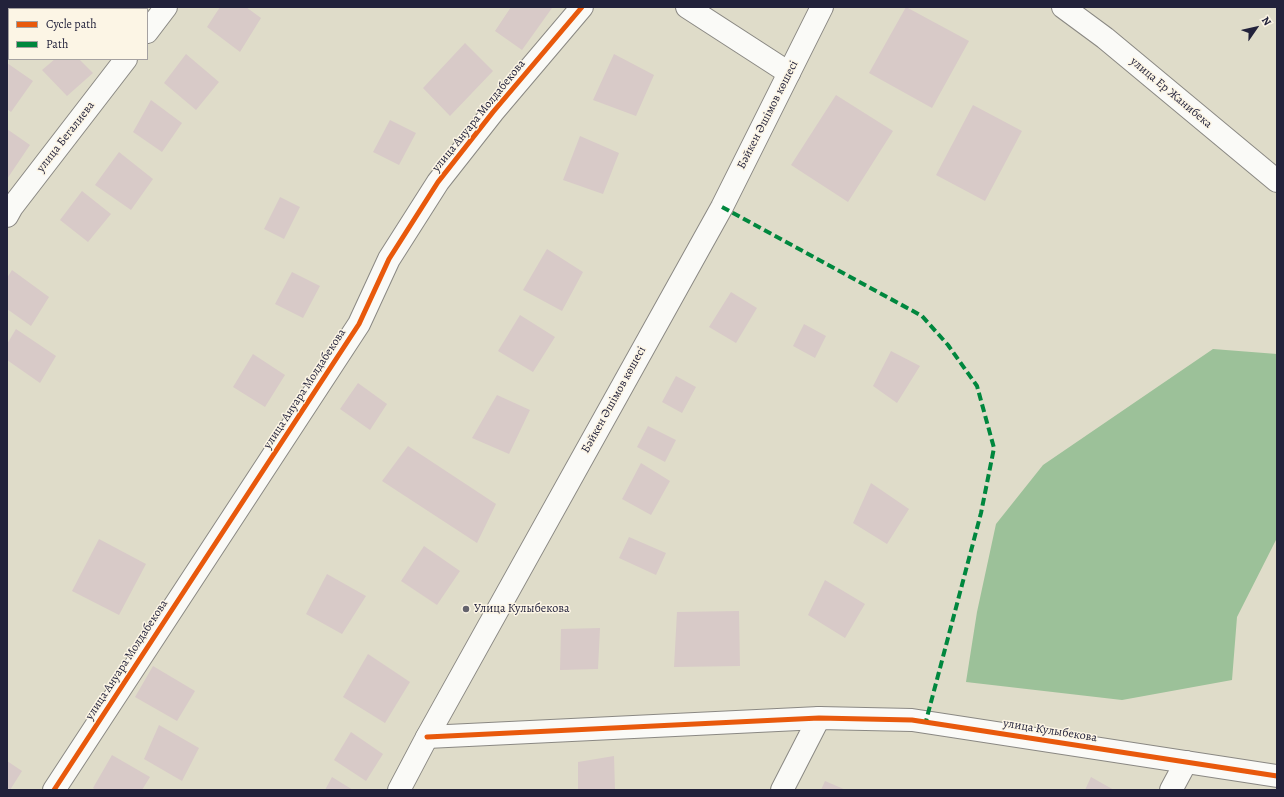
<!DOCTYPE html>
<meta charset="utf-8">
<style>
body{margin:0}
#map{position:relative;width:1284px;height:797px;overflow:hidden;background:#dfdcc9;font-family:Alegreya,serif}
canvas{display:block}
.frame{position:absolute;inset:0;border:8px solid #22223b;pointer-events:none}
.legend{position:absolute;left:8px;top:8px;width:140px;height:52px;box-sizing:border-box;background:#fcf5e5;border:1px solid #a5a1a1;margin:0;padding:5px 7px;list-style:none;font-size:12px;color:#22223b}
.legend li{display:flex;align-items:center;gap:8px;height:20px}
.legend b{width:20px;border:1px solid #a5a1a1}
.north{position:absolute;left:1236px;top:8px;width:40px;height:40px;-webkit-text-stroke:3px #fcf5e5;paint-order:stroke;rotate:56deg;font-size:11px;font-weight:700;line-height:16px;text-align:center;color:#22223b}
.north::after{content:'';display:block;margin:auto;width:14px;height:18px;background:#22223b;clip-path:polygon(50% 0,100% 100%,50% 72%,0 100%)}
</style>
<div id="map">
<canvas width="1284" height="797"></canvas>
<div class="frame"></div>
<ul class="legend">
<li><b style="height:5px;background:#e8590c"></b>Cycle path</li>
<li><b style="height:5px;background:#00873e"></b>Path</li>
</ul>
<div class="north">N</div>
</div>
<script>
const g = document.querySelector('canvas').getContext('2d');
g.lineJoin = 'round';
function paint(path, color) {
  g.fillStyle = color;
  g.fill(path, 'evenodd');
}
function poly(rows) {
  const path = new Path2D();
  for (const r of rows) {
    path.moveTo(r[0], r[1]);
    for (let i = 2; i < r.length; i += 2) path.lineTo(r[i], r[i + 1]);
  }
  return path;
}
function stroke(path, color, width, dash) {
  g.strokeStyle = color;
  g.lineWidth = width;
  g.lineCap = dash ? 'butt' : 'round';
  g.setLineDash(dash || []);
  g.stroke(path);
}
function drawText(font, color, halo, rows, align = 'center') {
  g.font = font + ' Alegreya,serif';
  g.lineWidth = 3;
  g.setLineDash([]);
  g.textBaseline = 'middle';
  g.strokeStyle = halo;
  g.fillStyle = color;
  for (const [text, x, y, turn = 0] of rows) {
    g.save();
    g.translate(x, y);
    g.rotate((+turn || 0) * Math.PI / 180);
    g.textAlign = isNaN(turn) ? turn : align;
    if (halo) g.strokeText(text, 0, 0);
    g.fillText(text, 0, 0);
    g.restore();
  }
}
const forest = poly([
 [1213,349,1277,354,1277,538,1237,617,1232,680,1122,700,966,682,977,612,996,524,1043,465]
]);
const building = poly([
 [89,7,134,7,132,9,87,9],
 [220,7,246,7,261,18,240,52,207,27],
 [511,7,551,7,552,8,522,50,495,31],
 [906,7,969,41,932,108,869,73],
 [465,43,493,71,450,116,423,88],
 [186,54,219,82,196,110,164,83],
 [614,54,654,75,636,116,593,100],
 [55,59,79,59,93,73,67,96,42,70],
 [7,63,33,81,11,112,7,109],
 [836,95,893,131,848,202,791,165],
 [151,100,182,123,162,152,133,132],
 [973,105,1022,131,985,201,936,175],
 [390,120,416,133,399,165,373,152],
 [7,129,30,145,7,179],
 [580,136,619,153,603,194,563,180],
 [119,152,153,179,131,210,95,185],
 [82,191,111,214,88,242,60,220],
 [280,197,300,207,284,239,264,229],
 [547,249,583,272,562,311,523,290],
 [12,270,49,297,31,326,7,309,7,278],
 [292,272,320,286,303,318,275,304],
 [731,292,757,308,736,343,709,327],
 [520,315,555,337,533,372,498,351],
 [804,324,826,336,815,358,793,346],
 [16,329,56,356,40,383,7,360,7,344],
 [891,351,920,366,897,403,873,386],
 [253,354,285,375,265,407,233,387],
 [676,376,696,387,682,413,662,402],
 [358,383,387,404,370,430,340,409],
 [497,395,530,410,509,454,472,438],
 [648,426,676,440,665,462,637,447],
 [408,446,496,504,477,543,382,481],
 [641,463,670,481,651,515,622,499],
 [871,483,909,509,887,544,853,523],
 [629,537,666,553,656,575,619,558],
 [99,539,146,564,119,615,72,591],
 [424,546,460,571,437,605,401,581],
 [327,574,366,596,342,634,306,614],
 [825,580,865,604,845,638,808,615],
 [739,611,740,666,674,667,677,612],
 [600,628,598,669,560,670,561,629],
 [368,654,410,682,385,723,343,697],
 [153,666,195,691,177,721,135,697],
 [159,725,199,748,182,781,144,759],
 [351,732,383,754,366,781,334,760],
 [112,755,150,777,142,790,96,790,93,788],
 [614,756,615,790,578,790,578,762],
 [7,761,22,771,10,790,7,790],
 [332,777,353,790,325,790],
 [1091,777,1114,790,1085,790],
 [825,781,846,790,821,790]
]);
const minor = poly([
 [687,7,789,73],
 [1063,7,1105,38,1277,181],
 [147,32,166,7],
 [7,216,12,207,126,59],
 [54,790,359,324,389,259,438,182,493,112,582,7],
 [782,790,819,718],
 [1171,790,1186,762]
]);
const tertiary = poly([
 [427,737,819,718,912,720,1277,776]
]);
const secondary = poly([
 [399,790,427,737,722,207,822,7]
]);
const quiet = poly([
 [722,207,922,316,948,345,977,386,994,448,981,513,926,721]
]);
const cycleway = poly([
 [427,737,819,718,912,720,1277,776],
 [54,790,359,324,389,259,438,182,493,112,582,7]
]);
const markers = [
 [466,609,4,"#64636d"]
];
const streetNames = [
 ["улица Ер Жанибека",1171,93,40],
 ["Бәйкен Әшімов көшесі",768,115,-63],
 ["улица Ануара Молдабекова",479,116,-51],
 ["улица Бегалиева",66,137,-52],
 ["улица Ануара Молдабекова",305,389,-57],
 ["Бәйкен Әшімов көшесі",614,400,-61],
 ["улица Ануара Молдабекова",127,660,-57],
 ["улица Кулыбекова",1050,731,9]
];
const poiNames = [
 ["Улица Кулыбекова",474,609]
];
paint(forest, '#9cc199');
paint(building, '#d8cac8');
stroke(minor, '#8a8883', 24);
stroke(tertiary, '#8a8883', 24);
stroke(secondary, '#8a8883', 24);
stroke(minor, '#fafaf7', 22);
stroke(tertiary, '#fafaf7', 22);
stroke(secondary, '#fafaf7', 22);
stroke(quiet, '#00873e', 4, [8, 4]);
stroke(cycleway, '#e8590c', 5);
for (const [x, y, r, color] of markers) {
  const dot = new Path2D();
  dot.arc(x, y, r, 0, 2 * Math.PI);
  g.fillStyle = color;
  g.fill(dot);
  stroke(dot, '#fcf5e5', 1.5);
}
drawText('12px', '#22223b', '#fcf5e5', streetNames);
drawText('12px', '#22223b', '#fcf5e5', poiNames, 'left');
</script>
